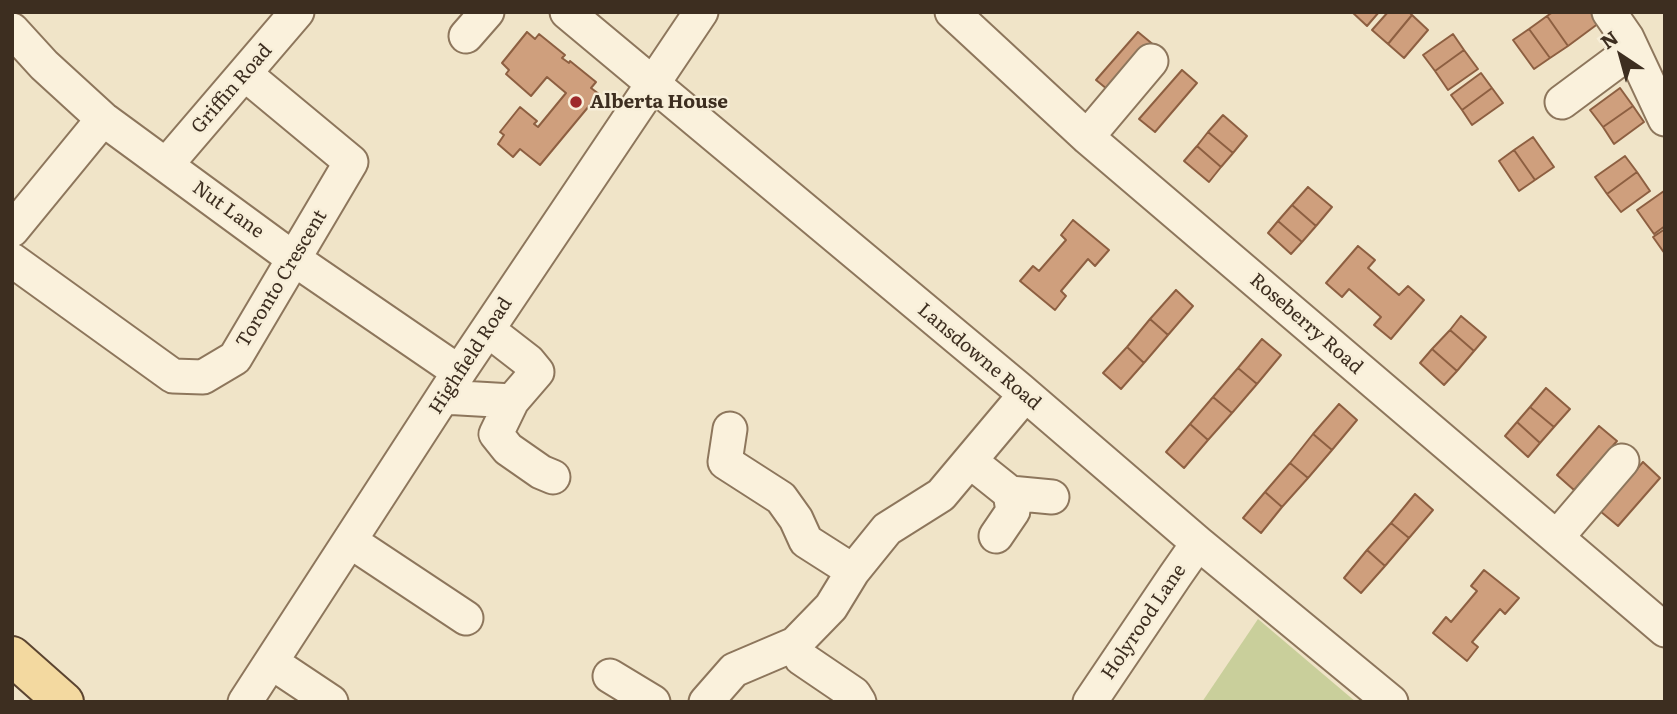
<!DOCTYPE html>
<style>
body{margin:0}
#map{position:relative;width:1677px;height:714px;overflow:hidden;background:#f0e4c8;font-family:Literata,serif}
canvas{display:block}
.frame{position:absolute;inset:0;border:14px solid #3d2e20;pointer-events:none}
.north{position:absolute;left:1586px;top:21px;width:70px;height:70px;-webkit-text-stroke:5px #f7eed8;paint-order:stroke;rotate:324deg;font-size:19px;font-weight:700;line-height:28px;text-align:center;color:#3d2e20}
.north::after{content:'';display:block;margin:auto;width:24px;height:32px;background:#3d2e20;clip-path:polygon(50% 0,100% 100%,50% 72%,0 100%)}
</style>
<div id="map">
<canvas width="1677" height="714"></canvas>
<div class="frame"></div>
<div class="north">N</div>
</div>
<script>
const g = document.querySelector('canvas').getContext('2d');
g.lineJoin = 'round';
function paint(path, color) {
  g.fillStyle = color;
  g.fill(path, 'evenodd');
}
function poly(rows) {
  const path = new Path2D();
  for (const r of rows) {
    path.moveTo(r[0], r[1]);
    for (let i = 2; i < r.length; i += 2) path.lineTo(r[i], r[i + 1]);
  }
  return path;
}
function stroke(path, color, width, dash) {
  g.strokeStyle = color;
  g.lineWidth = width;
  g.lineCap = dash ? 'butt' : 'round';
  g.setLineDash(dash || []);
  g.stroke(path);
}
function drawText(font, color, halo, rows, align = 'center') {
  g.font = font + ' Literata,serif';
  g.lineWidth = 5;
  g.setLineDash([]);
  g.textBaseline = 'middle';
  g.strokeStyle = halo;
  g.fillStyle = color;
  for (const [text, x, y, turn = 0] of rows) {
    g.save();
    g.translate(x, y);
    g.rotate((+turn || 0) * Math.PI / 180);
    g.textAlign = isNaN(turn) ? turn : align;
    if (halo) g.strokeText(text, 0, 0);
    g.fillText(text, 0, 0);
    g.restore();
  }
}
const green = poly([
 [1258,619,1356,702,1202,702]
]);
const building = poly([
 [1352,12,1379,12,1367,26,1352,12],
 [1388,12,1409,12,1412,15,1388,44,1372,30,1388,12],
 [1553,12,1592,12,1599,23,1568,46,1547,16,1553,12],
 [1412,15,1428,30,1404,58,1388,44,1412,15],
 [1547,16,1568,46,1550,58,1529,29,1547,16],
 [1529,29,1550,58,1534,69,1513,40,1529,29],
 [527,32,535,39,539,34,565,55,562,58,569,63,570,61,596,82,591,88,599,94,540,165,520,149,513,157,498,144,504,135,500,132,520,107,537,121,534,124,538,127,566,93,547,77,531,96,506,74,509,70,502,63,527,32],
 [1138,32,1155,46,1113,94,1096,80,1138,32],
 [1453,34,1464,50,1435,71,1423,55,1453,34],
 [1464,50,1478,69,1448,90,1435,71,1464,50],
 [1182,70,1197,83,1155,132,1139,119,1182,70],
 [1481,73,1492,88,1462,110,1451,95,1481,73],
 [1492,88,1503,103,1472,125,1462,110,1492,88],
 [1620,88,1633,106,1603,127,1590,110,1620,88],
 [1633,106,1644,122,1614,144,1603,127,1633,106],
 [1223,115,1247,136,1233,153,1208,132,1223,115],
 [1208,132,1233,153,1221,167,1197,146,1208,132],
 [1533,137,1554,167,1535,180,1514,150,1533,137],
 [1197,146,1221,167,1209,182,1184,161,1197,146],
 [1514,150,1535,180,1519,191,1499,161,1514,150],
 [1625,156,1637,172,1607,194,1595,177,1625,156],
 [1637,172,1650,191,1621,212,1607,194,1637,172],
 [1308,187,1332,207,1316,226,1292,205,1308,187],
 [1664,191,1665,226,1654,234,1637,210,1664,191],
 [1292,205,1316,226,1302,242,1278,221,1292,205],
 [1073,220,1109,250,1095,266,1088,259,1061,291,1066,296,1055,310,1020,281,1033,266,1039,271,1066,240,1061,235,1073,220],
 [1278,221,1302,242,1291,254,1268,233,1278,221],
 [1665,229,1665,254,1653,237,1665,229],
 [1358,246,1375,260,1368,268,1399,295,1408,286,1424,300,1391,339,1374,325,1381,317,1349,289,1342,297,1326,283,1358,246],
 [1176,290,1193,306,1168,335,1150,319,1176,290],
 [1461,316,1486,337,1474,351,1450,330,1461,316],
 [1150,319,1168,335,1144,363,1127,347,1150,319],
 [1450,330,1474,351,1457,371,1432,349,1450,330],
 [1262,339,1281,355,1257,384,1238,368,1262,339],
 [1127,347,1144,363,1121,389,1103,373,1127,347],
 [1432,349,1457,371,1444,385,1420,363,1432,349],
 [1238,368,1257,384,1232,413,1213,397,1238,368],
 [1546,388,1570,409,1554,427,1530,407,1546,388],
 [1213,397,1232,413,1208,440,1190,424,1213,397],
 [1339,404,1357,420,1332,450,1313,434,1339,404],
 [1530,407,1554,427,1540,443,1517,422,1530,407],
 [1517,422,1540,443,1528,457,1505,436,1517,422],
 [1190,424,1208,440,1184,468,1166,452,1190,424],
 [1599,426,1617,441,1574,490,1557,475,1599,426],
 [1313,434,1332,450,1308,478,1290,463,1313,434],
 [1643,462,1660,478,1618,526,1600,511,1643,462],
 [1290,463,1308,478,1282,507,1265,492,1290,463],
 [1265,492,1282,507,1261,533,1243,518,1265,492],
 [1415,494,1433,510,1409,538,1391,523,1415,494],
 [1391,523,1409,538,1385,566,1367,550,1391,523],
 [1367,550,1385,566,1361,593,1344,578,1367,550],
 [1484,570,1519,598,1505,614,1500,609,1472,642,1478,647,1467,661,1433,633,1446,617,1451,622,1477,591,1471,586,1484,570]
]);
const minor = poly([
 [567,12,1019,389,1198,543,1391,702],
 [952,12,1087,137,1665,630],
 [1609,12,1627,38,1665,119],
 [12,30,44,65,103,119,294,259,459,372],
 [466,36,487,12],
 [1562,102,1632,50],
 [1087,137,1151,61],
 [166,165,297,12],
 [12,230,103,119],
 [12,260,173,376,203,377,235,358,351,162,245,74],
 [488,330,528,361,537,372,512,401,496,434,508,449,541,472,553,477],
 [443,397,512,401],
 [730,429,725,462,781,498,796,519,806,541,853,571],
 [970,461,1010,493,1052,497],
 [996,536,1013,511,1010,493],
 [1557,537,1622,461],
 [350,541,466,618],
 [795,644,801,658,854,694,859,702],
 [271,662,331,702],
 [610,676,653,702],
 [245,702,459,372,701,12],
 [706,702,734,670,795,644,831,607,853,571,887,529,941,495,1025,395],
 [1090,702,1175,576,1198,543]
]);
const major = poly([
 [12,656,64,702]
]);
const markers = [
 [576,102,7,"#9e2a2b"]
];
const streetNames = [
 ["Griffin Road",232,89,-49],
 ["Nut Lane",228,210,36],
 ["Toronto Crescent",282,279,-59],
 ["Roseberry Road",1306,324,41],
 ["Highfield Road",471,356,-57],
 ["Lansdowne Road",979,357,40],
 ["Holyrood Lane",1144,622,-56]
];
const poiNames = [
 ["Alberta House",590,102]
];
paint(green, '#c9cf9b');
paint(building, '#cf9f7d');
stroke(building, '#8d5f41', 2);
stroke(minor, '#8d765c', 37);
stroke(major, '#5b4430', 42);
stroke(minor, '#faf1dc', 33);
stroke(major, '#f3d9a0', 38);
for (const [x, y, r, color] of markers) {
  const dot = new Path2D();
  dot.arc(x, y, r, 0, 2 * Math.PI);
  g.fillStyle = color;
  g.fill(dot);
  stroke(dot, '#f7eed8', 2.5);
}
drawText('19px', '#3d2e20', '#f7eed8', streetNames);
drawText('bold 19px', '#3d2e20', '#f7eed8', poiNames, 'left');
</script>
